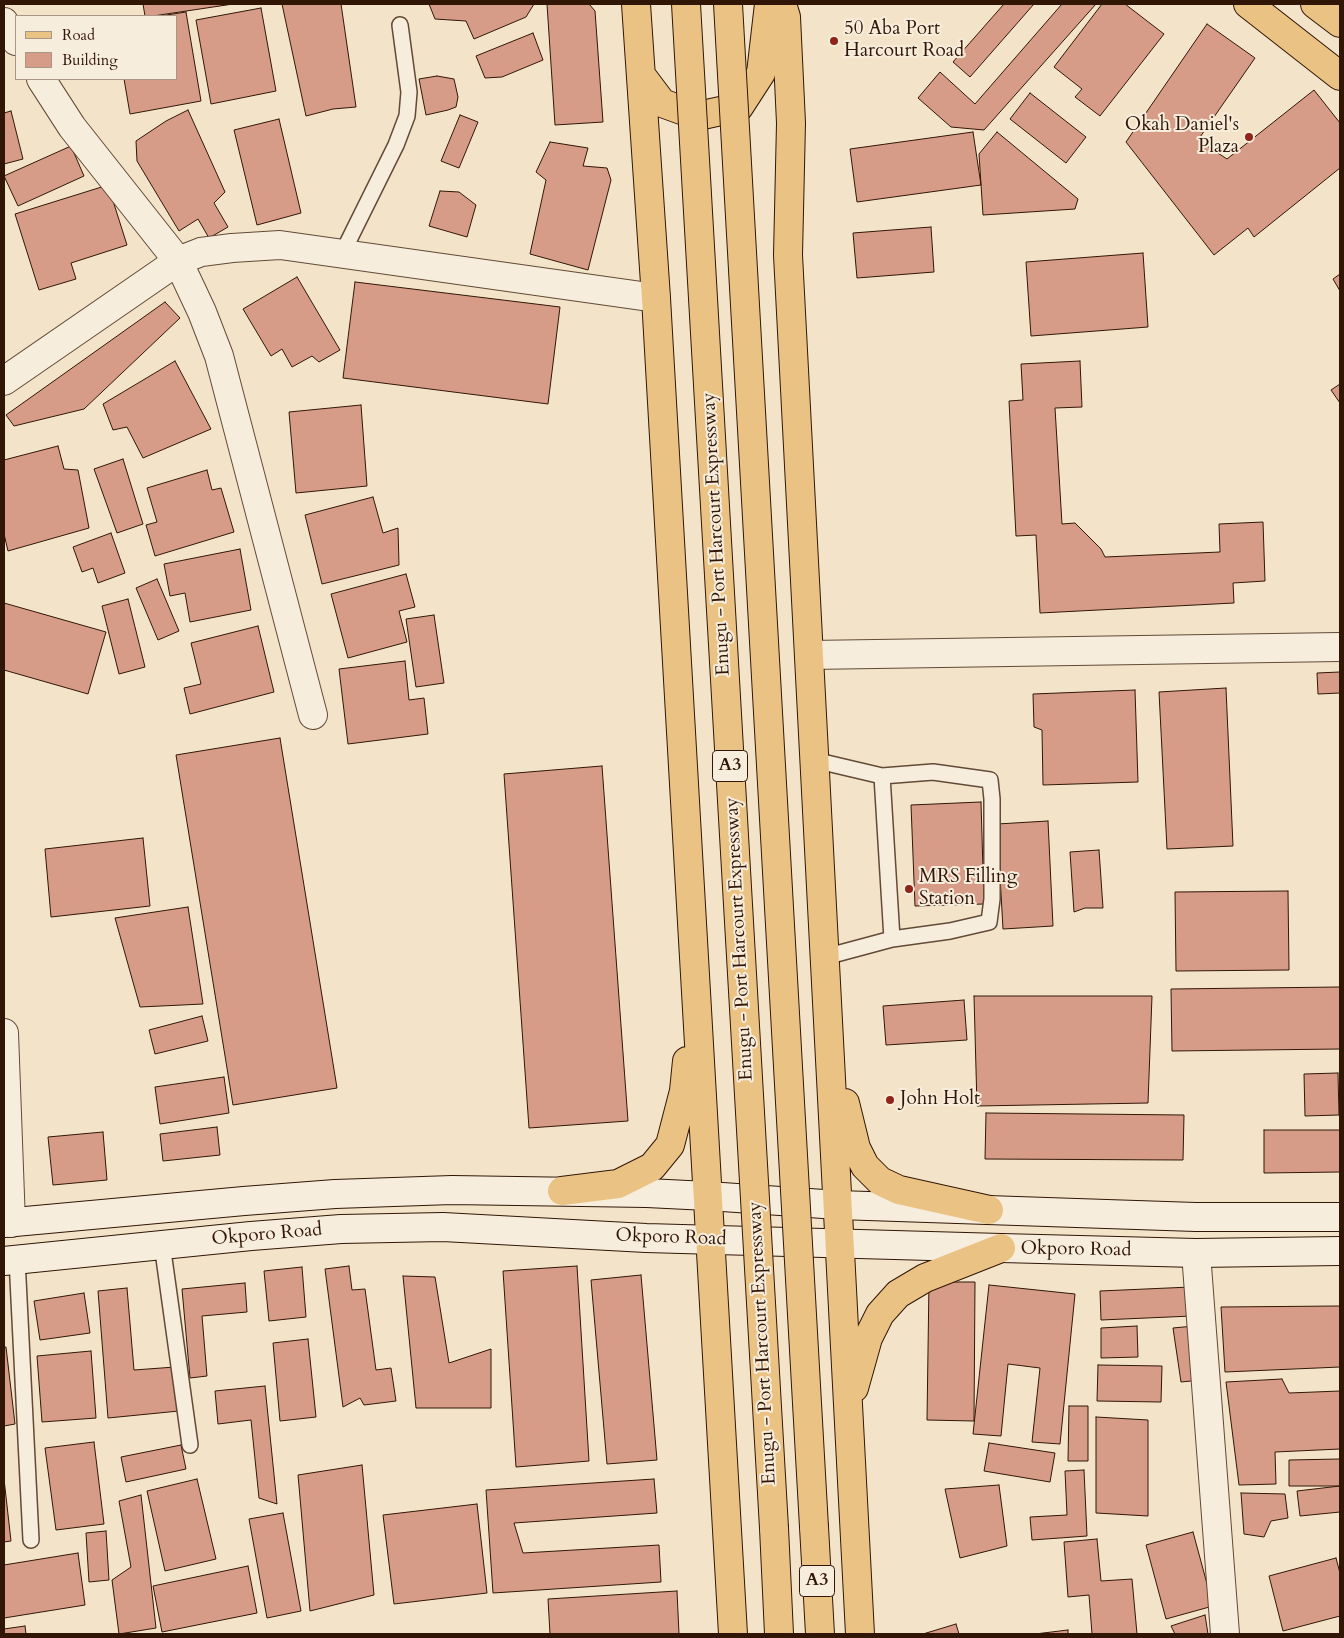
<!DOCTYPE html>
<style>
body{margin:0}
#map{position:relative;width:1344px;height:1638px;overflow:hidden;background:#f3e4c9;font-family:Cardo,serif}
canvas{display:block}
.frame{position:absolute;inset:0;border:5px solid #311606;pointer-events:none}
.legend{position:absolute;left:15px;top:15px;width:162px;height:65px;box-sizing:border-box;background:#f7eddc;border:1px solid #a89786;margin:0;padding:6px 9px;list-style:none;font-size:15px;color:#311606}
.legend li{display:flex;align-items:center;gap:10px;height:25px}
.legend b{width:25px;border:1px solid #a89786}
</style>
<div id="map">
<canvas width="1344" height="1638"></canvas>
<div class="frame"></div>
<ul class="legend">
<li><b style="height:6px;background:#eac284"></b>Road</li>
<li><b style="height:14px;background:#d69c88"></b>Building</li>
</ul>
</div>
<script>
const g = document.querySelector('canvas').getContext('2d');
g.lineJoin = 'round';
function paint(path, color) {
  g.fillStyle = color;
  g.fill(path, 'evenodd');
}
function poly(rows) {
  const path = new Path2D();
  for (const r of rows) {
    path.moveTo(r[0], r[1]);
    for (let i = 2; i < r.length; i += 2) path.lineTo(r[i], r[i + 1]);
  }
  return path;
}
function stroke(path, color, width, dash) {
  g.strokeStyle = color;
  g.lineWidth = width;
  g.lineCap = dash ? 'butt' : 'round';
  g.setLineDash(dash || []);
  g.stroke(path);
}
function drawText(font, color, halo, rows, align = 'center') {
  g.font = font + ' Cardo,serif';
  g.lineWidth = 4;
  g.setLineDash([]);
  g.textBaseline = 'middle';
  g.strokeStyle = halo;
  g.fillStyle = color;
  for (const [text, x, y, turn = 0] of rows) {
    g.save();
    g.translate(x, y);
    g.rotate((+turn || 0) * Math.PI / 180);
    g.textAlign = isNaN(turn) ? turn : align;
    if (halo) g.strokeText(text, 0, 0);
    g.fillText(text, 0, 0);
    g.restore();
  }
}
const building = poly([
 [143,4,233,4,153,16,145,16,143,4],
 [282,4,341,4,356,107,333,109,306,116,282,4],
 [429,4,534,4,526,17,474,39,466,21,435,19,429,4],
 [547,4,589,4,595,11,603,122,555,125,547,4],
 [1004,4,1034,4,970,77,953,62,1004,4],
 [1062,4,1096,4,984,130,951,127,918,98,940,72,975,104,1062,4],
 [1102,4,1125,4,1164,34,1100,116,1075,97,1082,89,1054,67,1102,4],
 [261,8,276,91,211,104,196,20,261,8],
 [186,12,201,101,130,114,124,79,176,79,176,16,160,16,186,12],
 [1207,24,1255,58,1198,140,1227,159,1314,90,1340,123,1340,168,1254,237,1248,228,1214,255,1126,142,1207,24],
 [533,33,543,60,502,77,485,78,476,56,533,33],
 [437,76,454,79,458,97,456,107,448,110,426,115,419,79,437,76],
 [1030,93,1086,137,1066,163,1010,119,1030,93],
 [188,110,225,192,214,203,228,227,209,238,198,219,179,231,137,161,136,141,166,121,188,110],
 [11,111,23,159,4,164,4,113,11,111],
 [460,115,478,122,459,168,441,161,460,115],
 [279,119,301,213,257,225,234,130,279,119],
 [973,132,981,185,857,202,850,149,973,132],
 [997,132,1078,199,1075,209,983,215,979,154,997,132],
 [550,142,588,148,583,166,607,168,611,180,588,270,530,254,546,180,536,172,550,142],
 [71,146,84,176,18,206,4,176,71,146],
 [108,185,127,245,71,263,76,279,39,290,15,214,108,185],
 [440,191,459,192,476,205,467,237,429,226,440,191],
 [931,227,934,272,857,278,853,233,931,227],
 [1143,253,1148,327,1031,336,1026,262,1143,253],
 [1340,274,1340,291,1333,279,1340,274],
 [297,277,340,350,319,362,312,356,292,367,282,349,271,356,243,309,297,277],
 [355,282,560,307,548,404,343,378,355,282],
 [165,302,180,318,84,409,14,426,6,415,165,302],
 [175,361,211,429,143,458,127,427,113,430,103,404,175,361],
 [1080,361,1082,407,1055,408,1062,524,1075,523,1101,549,1105,557,1220,552,1219,524,1263,522,1265,581,1233,583,1234,603,1040,613,1036,535,1016,536,1009,401,1023,400,1021,364,1080,361],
 [1340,384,1340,403,1331,390,1340,384],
 [361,405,367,486,296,493,289,412,361,405],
 [58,446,64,469,78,470,89,528,8,551,4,534,4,460,58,446],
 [123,459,143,524,117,533,94,469,123,459],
 [207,470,212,490,221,488,234,532,155,556,146,525,157,522,147,488,207,470],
 [373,497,383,533,398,528,399,565,322,584,305,515,373,497],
 [111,533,125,573,98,583,93,568,82,572,73,547,111,533],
 [240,549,251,610,190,622,185,593,170,596,164,564,240,549],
 [406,574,415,607,399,611,407,642,348,658,331,594,406,574],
 [157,579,179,631,158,640,136,588,157,579],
 [128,599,145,667,119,674,102,606,128,599],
 [4,603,106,632,88,694,4,670,4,603],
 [434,615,444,683,416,687,406,619,434,615],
 [258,626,274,692,190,714,184,688,201,684,191,643,258,626],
 [405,661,409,700,424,698,428,734,348,744,339,669,405,661],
 [1340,672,1340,693,1318,694,1317,673,1340,672],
 [1226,688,1233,846,1167,849,1159,692,1226,688],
 [1135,690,1138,782,1043,785,1042,730,1034,727,1033,694,1135,690],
 [280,738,337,1088,233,1105,176,755,280,738],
 [602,766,628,1121,529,1128,504,774,602,766],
 [981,802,984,904,915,906,911,805,981,802],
 [1048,821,1053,926,1003,929,997,824,1048,821],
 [143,838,150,906,51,917,45,849,143,838],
 [1099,850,1103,908,1085,908,1074,912,1070,852,1099,850],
 [1288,891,1289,970,1176,971,1175,892,1288,891],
 [188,907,203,1004,140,1007,115,918,188,907],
 [1340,987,1340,1049,1172,1051,1171,989,1340,987],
 [974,996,1152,996,1148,1103,977,1106,974,996],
 [964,1000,967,1040,886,1045,883,1006,964,1000],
 [202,1016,208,1041,155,1054,149,1030,202,1016],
 [1338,1073,1339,1115,1305,1116,1304,1074,1338,1073],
 [224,1077,229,1113,160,1124,155,1087,224,1077],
 [986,1113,1184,1115,1183,1160,985,1159,986,1113],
 [217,1127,220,1155,163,1161,160,1134,217,1127],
 [1264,1130,1340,1130,1340,1172,1264,1173,1264,1130],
 [103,1132,107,1180,53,1185,48,1137,103,1132],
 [349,1266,352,1290,365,1289,376,1370,391,1368,396,1401,364,1405,360,1398,343,1407,325,1269,349,1266],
 [577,1266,589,1461,516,1467,503,1271,577,1266],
 [302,1267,306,1317,269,1321,264,1271,302,1267],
 [641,1275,657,1460,607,1464,591,1280,641,1275],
 [403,1276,435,1277,449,1363,491,1349,491,1408,416,1408,403,1276],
 [929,1282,975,1282,974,1421,927,1420,929,1282],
 [245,1283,247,1312,202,1316,207,1376,190,1378,182,1289,245,1283],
 [989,1285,1075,1294,1060,1444,1032,1442,1040,1368,1008,1364,1001,1436,973,1434,989,1285],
 [1191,1287,1192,1316,1101,1320,1100,1291,1191,1287],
 [127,1288,134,1370,175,1367,179,1411,108,1418,98,1291,127,1288],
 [84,1293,90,1333,40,1340,34,1301,84,1293],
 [1340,1306,1340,1367,1225,1372,1221,1307,1340,1306],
 [1137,1326,1138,1357,1101,1358,1101,1328,1137,1326],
 [1194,1326,1201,1380,1181,1382,1173,1328,1194,1326],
 [308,1339,316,1417,280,1421,273,1343,308,1339],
 [4,1347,6,1347,15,1424,4,1426,4,1347],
 [91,1351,96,1418,42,1422,37,1356,91,1351],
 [1098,1365,1162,1366,1161,1402,1097,1401,1098,1365],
 [1282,1379,1289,1393,1340,1391,1340,1449,1275,1452,1276,1484,1239,1485,1226,1382,1282,1379],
 [265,1386,277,1504,259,1498,251,1420,218,1424,215,1391,265,1386],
 [1069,1406,1088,1406,1088,1461,1068,1461,1069,1406],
 [1096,1417,1148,1420,1148,1516,1096,1513,1096,1417],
 [94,1442,104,1524,56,1530,45,1448,94,1442],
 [989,1443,1055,1453,1050,1482,984,1471,989,1443],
 [181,1445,186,1469,126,1482,121,1457,181,1445],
 [1340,1459,1340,1486,1289,1486,1289,1460,1340,1459],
 [362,1465,374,1595,310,1611,298,1475,362,1465],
 [1084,1470,1087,1536,1032,1540,1030,1517,1067,1515,1065,1471,1084,1470],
 [4,1479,11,1541,4,1542,4,1479],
 [197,1479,216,1559,165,1571,147,1491,197,1479],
 [654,1479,657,1513,514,1523,523,1553,659,1545,661,1582,493,1593,486,1490,654,1479],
 [999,1485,1007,1546,960,1558,945,1489,999,1485],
 [1340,1486,1340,1512,1300,1516,1297,1491,1340,1486],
 [1241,1493,1285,1494,1288,1518,1271,1521,1264,1537,1244,1534,1241,1493],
 [141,1495,156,1628,119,1634,112,1580,131,1567,119,1501,141,1495],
 [477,1504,487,1593,394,1604,383,1515,477,1504],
 [283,1513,301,1611,267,1618,249,1519,283,1513],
 [106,1531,109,1580,89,1582,86,1533,106,1531],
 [1193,1532,1213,1606,1166,1619,1146,1545,1193,1532],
 [1097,1539,1101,1581,1132,1579,1137,1634,1092,1634,1089,1595,1068,1597,1064,1542,1097,1539],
 [78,1553,85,1605,4,1618,4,1565,78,1553],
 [1336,1558,1340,1573,1340,1616,1283,1631,1269,1576,1336,1558],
 [248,1566,257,1613,162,1632,153,1586,248,1566],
 [677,1591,679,1634,550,1634,548,1599,677,1591],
 [1205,1615,1208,1634,1175,1634,1171,1626,1205,1615],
 [956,1624,959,1634,923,1634,956,1624],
 [25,1626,26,1634,4,1634,4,1629,25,1626],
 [1068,1630,1068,1634,1035,1634,1068,1630]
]);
const service = poly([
 [342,254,396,145,407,116,409,92,400,25],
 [814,760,882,776,892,939,825,957],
 [882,776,933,772,990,780,992,799,992,899,989,922,950,931,892,939],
 [162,1244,190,1445],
 [17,1259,31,1540]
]);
const minor = poly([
 [4,22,16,41],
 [41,79,72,127,178,261,202,312,219,356,313,715],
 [4,381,178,261,201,252,232,248,280,245,656,298],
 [809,655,1340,647],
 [4,1033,11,1223],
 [1196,1253,1225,1634]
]);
const secondary = poly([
 [4,1223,244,1201,335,1194,452,1190,647,1193,708,1196,838,1205,1196,1217,1340,1217],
 [4,1261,251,1236,341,1229,443,1227,646,1238,1001,1248,1196,1253,1340,1251]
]);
const primary = poly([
 [636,4,656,298,733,1634],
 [782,4,786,17,791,123,788,255,860,1634],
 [1248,4,1340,76],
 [1315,4,1340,23],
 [641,75,662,103,698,116,739,107,761,73,769,4],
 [845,1103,856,1148,865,1166,880,1181,899,1190,989,1210],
 [562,1191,618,1184,652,1167,670,1145,684,1091,687,1061],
 [854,1388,868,1338,880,1314,898,1294,925,1278,1001,1248]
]);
const trunk = poly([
 [814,1527,820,1634],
 [774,1528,779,1634]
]);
const trunkBridge = poly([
 [686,4,774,1528],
 [728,4,814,1527]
]);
const markers = [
 [834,41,5,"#8f2418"],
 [1249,137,5,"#8f2418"],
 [909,889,5,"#8f2418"],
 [890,1100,5,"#8f2418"]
];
const shields = [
 [730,766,35],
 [817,1581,35]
];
const shieldNames = [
 ["A3",730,766],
 ["A3",817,1581]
];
const poiNames = [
 ["50 Aba Port",844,30],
 ["Harcourt Road",844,52],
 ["Okah Daniel's",1239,126,"right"],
 ["Plaza",1239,148,"right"],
 ["MRS Filling",919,878],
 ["Station",919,900],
 ["John Holt",900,1100]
];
const streetNames = [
 ["Enugu - Port Harcourt Expressway",717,534,-93],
 ["Enugu - Port Harcourt Expressway",740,939,-93],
 ["Okporo Road",267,1235,-5],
 ["Okporo Road",671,1238,2],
 ["Okporo Road",1076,1250,1],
 ["Enugu - Port Harcourt Expressway",763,1343,-93]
];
paint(building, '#d69c88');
stroke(building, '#311606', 1);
stroke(service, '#624a37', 18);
stroke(minor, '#624a37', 30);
stroke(secondary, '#311606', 30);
stroke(primary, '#311606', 30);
stroke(trunk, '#311606', 30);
stroke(service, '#f7eddc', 15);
stroke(minor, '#f7eddc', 28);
stroke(secondary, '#f7eddc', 28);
stroke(primary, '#eac284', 28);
stroke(trunk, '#eac284', 28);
stroke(trunkBridge, '#311606', 30, []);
stroke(trunkBridge, '#eac284', 28);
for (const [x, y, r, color] of markers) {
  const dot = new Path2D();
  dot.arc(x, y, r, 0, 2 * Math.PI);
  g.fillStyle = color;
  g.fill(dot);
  stroke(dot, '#f7eddc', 2);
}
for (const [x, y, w] of shields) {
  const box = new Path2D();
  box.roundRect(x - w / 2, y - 15.5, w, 31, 4);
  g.fillStyle = '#f7eddc';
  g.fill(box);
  stroke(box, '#311606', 1);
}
drawText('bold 18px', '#311606', null, shieldNames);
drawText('19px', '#311606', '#f7eddc', poiNames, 'left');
drawText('19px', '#311606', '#f7eddc', streetNames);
</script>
